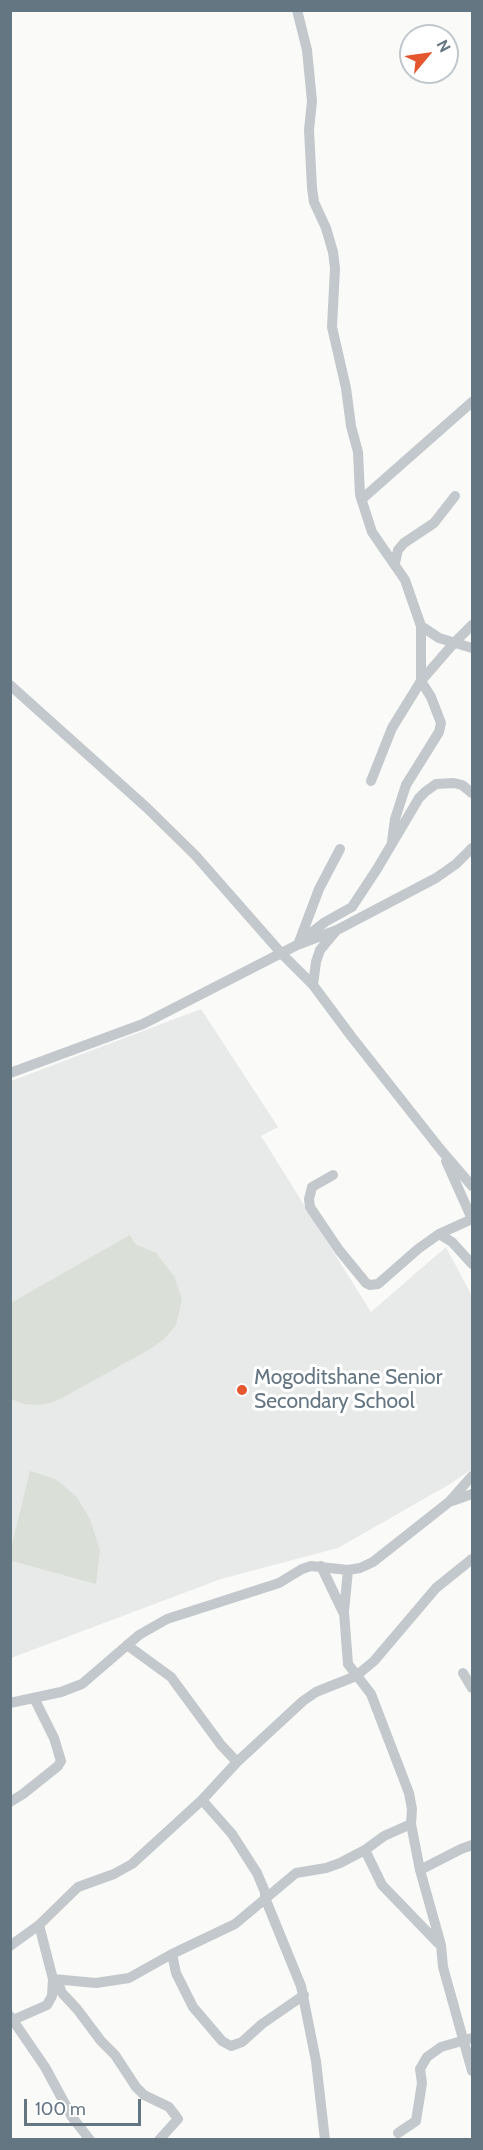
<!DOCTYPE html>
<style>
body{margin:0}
#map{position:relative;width:483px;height:2150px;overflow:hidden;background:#fafaf8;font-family:Cabin,sans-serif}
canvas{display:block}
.frame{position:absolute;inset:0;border:12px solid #657683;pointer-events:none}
.north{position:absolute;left:399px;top:24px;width:60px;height:60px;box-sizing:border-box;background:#fff;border:2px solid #c1c8cd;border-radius:50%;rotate:61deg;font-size:16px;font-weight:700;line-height:24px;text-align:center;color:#657683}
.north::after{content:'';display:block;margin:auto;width:21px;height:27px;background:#e4572e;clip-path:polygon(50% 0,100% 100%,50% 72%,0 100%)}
.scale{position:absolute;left:24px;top:2099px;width:117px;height:27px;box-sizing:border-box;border:3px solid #657683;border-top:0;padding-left:8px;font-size:18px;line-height:21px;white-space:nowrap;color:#657683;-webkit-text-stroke:4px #fff;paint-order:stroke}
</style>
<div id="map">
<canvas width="483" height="2150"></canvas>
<div class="frame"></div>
<div class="north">N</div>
<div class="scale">100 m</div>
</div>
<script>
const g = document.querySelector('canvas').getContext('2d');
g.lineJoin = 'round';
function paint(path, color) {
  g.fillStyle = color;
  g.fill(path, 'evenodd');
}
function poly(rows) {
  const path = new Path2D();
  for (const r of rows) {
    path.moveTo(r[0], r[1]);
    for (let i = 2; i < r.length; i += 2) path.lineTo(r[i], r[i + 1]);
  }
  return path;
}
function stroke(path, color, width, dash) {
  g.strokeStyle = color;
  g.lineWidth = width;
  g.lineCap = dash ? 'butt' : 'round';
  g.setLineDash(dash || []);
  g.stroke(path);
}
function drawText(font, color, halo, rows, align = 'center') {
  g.font = font + ' Cabin,sans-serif';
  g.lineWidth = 6;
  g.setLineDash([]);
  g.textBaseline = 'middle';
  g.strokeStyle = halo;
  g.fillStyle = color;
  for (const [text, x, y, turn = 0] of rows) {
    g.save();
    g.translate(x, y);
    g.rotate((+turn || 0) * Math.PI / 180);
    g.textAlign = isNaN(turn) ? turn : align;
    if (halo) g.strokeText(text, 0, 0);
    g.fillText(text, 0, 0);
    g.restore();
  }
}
const built = poly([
 [201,1009,278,1127,261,1136,371,1312,446,1247,472,1296,472,1469,450,1484,338,1548,221,1579,11,1658,11,1081]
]);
const green = poly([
 [130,1235,135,1244,156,1253,174,1276,182,1299,176,1325,165,1338,152,1348,62,1398,50,1403,38,1405,24,1404,11,1399,11,1303],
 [30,1471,55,1479,76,1496,90,1519,100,1550,96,1584,12,1561,11,1549]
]);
const minor = poly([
 [297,10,307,50,312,101,309,130,312,188,314,202,326,228,333,252,335,268,332,327,346,388,351,426,358,452,360,495,372,532,405,580,421,626,421,681,431,697,441,723,439,732,406,785,395,819,392,842],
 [362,499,472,402],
 [395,563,398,550,404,543,434,523,455,496],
 [421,626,439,638,472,648],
 [10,685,146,807,195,855,282,954,313,985,351,1036,441,1150,472,1186],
 [371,781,392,728,421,681,454,643,472,625],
 [301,941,325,922,352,907,377,869,419,798,425,792,436,784,454,783,462,785,472,793],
 [299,942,319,889,340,849],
 [313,985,316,962,320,950,335,932],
 [10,1073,143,1024,297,945,337,930,436,878,456,864,472,848],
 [446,1161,472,1219],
 [333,1175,312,1187,309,1199,310,1207,339,1250,366,1283,370,1285,378,1284,418,1249,439,1234,472,1219],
 [439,1234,452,1242,472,1264],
 [452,1501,472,1494],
 [321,1566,343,1612],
 [348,1570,344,1612,348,1664,371,1694,409,1793,412,1809,411,1824,420,1870,441,1945,443,1967,472,2071],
 [127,1645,171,1677,221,1745,237,1762],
 [463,1673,472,1688],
 [10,1703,61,1692,82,1684,139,1635,167,1619,279,1583,302,1569,311,1566,348,1570,360,1568,373,1562,449,1502,472,1476],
 [202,1800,232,1834,257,1873,265,1892,265,1898,301,1986,316,2061,325,2140],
 [10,1802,23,1794,58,1766,61,1761,54,1738,34,1698],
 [365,1850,382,1885,438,1943],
 [420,1870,461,1849,472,1845],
 [10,1946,39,1925,78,1887,114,1874,132,1864,202,1800,237,1762,303,1701,316,1692,356,1676,374,1661,436,1588,472,1559],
 [172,1954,176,1973,193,2007,222,2041,231,2046,242,2042,262,2024,304,1995],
 [53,1979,96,1983,129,1978,172,1954,235,1924,296,1873,326,1868,340,1863,365,1850,384,1836,411,1824],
 [57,1980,62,1993,77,2009,101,2041,115,2055,136,2087,144,2095,169,2107,178,2119,159,2140],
 [10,2016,45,2067,72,2117,90,2140],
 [13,2020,47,2005,52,1996,53,1979,39,1925],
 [398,2133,416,2121,422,2083,420,2069,427,2057,441,2047,472,2038]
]);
const markers = [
 [242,1390,6,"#e4572e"]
];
const poiNames = [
 ["Mogoditshane Senior",254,1378],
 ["Secondary School",254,1402]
];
paint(built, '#e8e9e9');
paint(green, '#dadfd7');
stroke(minor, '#c3c8cc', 10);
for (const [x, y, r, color] of markers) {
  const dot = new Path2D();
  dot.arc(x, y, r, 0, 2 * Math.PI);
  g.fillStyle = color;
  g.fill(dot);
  stroke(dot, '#fff', 2);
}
drawText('21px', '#657683', '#fff', poiNames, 'left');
</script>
